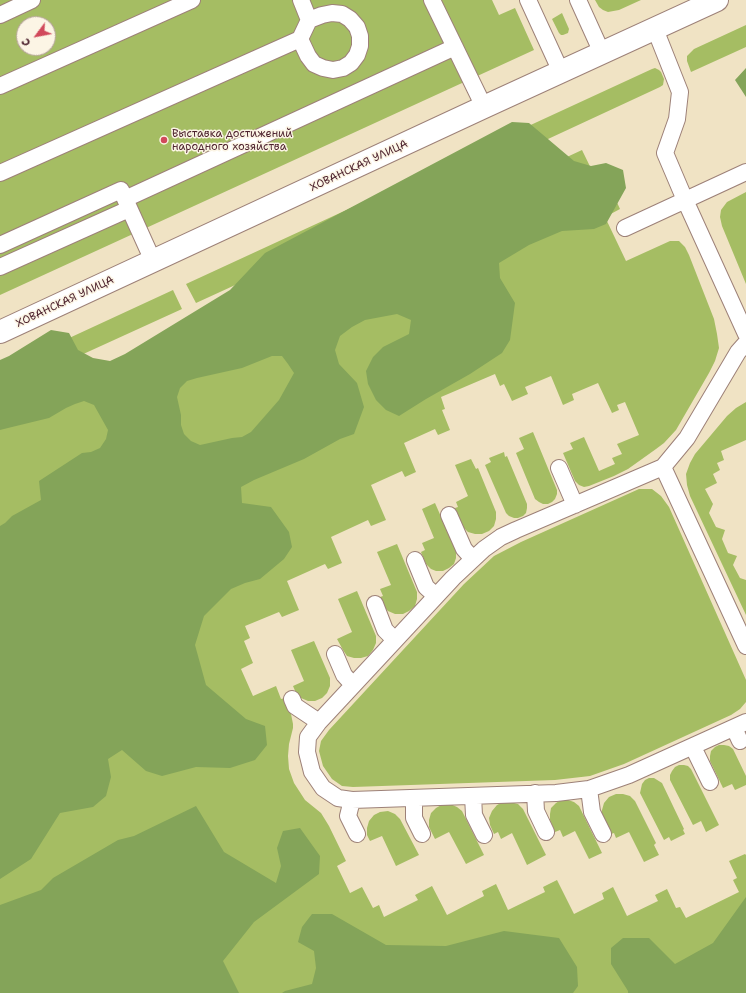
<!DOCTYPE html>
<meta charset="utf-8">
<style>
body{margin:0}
#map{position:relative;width:746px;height:993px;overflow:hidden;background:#f0e3c4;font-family:"Shantell Sans",sans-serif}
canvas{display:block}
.north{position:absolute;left:16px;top:16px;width:40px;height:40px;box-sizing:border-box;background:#fcf5e5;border:1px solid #b59f9b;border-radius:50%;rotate:238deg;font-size:11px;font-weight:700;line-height:16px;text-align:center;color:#4a1f2b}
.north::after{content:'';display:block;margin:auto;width:14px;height:18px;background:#d1495b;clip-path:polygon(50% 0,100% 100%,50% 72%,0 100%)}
</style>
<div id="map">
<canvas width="746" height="993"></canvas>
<div class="north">С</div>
</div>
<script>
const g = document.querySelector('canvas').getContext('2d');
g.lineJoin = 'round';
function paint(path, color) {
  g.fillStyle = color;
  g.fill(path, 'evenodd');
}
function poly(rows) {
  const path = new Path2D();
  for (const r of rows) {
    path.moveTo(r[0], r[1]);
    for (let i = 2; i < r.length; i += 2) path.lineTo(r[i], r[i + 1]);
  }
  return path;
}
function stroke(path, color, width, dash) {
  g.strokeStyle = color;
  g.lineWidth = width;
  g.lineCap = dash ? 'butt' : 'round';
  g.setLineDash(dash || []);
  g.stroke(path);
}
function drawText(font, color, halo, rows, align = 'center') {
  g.font = font + ' "Shantell Sans",sans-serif';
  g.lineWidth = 3;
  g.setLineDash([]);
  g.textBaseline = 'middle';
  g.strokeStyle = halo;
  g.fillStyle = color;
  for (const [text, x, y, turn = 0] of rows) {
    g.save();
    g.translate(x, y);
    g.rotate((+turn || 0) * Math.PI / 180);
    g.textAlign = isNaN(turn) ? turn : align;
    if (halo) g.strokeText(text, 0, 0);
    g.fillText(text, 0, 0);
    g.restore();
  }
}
const green = poly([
 [0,0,492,0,499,15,515,8,534,50,0,295],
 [24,24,48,24,48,48,24,48],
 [595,0,641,0,619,10,608,12,603,10,599,7],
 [562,13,569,29,568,33,563,35,561,35,559,33,552,19],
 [746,25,746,47,691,72,687,61,687,56,694,49],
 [655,68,659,70,661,72,664,79,663,85,660,87,548,139,547,142,196,303,186,284,652,69],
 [582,150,602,191,610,187,620,209,605,217,626,261,670,241,679,241,685,247,689,255,714,319,717,334,719,348,715,361,709,373,676,430,664,443,656,449,628,469,614,476,589,486,584,487,579,485,575,481,563,453,573,449,570,443,584,437,599,471,615,464,612,458,622,454,617,444,639,435,625,402,617,405,619,410,612,413,598,383,572,394,574,400,563,405,551,376,525,387,528,394,512,401,504,384,500,386,495,374,441,397,445,409,442,410,450,430,438,435,435,429,404,443,416,472,405,477,402,471,371,485,386,520,371,526,368,520,331,537,342,563,328,569,325,564,287,581,299,610,282,617,279,612,245,626,250,638,244,641,253,663,241,669,253,696,276,686,281,699,285,698,291,714,293,724,293,728,289,744,288,756,289,769,294,783,305,800,321,813,329,826,346,861,337,866,350,893,362,887,373,908,379,905,384,917,418,900,415,895,432,886,447,915,484,896,482,891,496,884,508,910,545,892,543,887,557,880,574,914,604,899,602,893,613,887,627,916,658,901,655,895,667,889,676,908,680,907,686,918,739,892,733,880,737,878,729,861,745,854,746,855,746,993,0,993,0,417,203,326],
 [746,192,746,284,722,226,720,217,721,210,727,202],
 [173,290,182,309,0,392,0,370],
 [746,402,746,440,721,451,724,460,717,463,720,470,713,474,717,483,705,489,713,504,709,513,716,527,725,530,722,539,728,553,737,556,733,565,740,578,746,580,746,615,690,496,687,485,686,474,690,463,695,454,727,416,736,408],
 [533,432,557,490,557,494,555,499,552,502,548,504,543,504,539,502,535,499,516,453,524,449,519,438],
 [504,452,505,457,507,456,527,504,527,508,526,513,523,516,518,518,514,518,509,516,506,513,485,465,491,462,489,458],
 [471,459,476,469,478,468,496,512,496,519,494,526,489,531,482,534,475,534,468,532,462,526,455,508,458,507,456,502,468,496,455,465],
 [639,489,652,489,661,496,669,507,746,680,746,702,740,709,731,715,624,764,590,776,555,780,353,787,342,786,332,779,323,766,319,751,321,741,329,730,464,584,494,556,521,542],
 [435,503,456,551,456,558,454,564,449,568,443,571,436,571,431,569,426,564,421,552,425,550,422,543,434,538,422,509],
 [397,544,417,592,417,599,415,606,409,611,403,614,395,614,388,611,383,606,380,597,383,596,380,589,391,585,377,552],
 [357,591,376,636,376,643,373,650,368,656,361,658,354,658,347,656,343,650,337,639,352,632,338,599],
 [314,641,330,678,330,686,327,693,322,698,315,701,308,701,301,698,296,693,293,686,304,681,291,650],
 [719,745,724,745,729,746,733,749,746,776,746,785,735,790,732,784,723,788,710,761,710,756,711,751,715,747],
 [679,765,684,765,688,766,691,769,719,825,706,832,701,821,693,825,670,780,670,775,672,771,675,767],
 [649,778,654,778,662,783,684,829,683,830,685,834,671,841,669,837,664,840,640,793,642,784,645,780],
 [616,794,623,794,630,796,635,801,656,843,654,845,659,855,644,862,629,832,616,838,614,833,611,834,602,817,602,810,604,803,609,797],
 [561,800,568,800,574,802,579,806,602,853,589,859,575,831,563,837,560,830,555,832,550,820,550,814,551,808,556,803],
 [503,802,510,802,518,804,523,809,546,855,527,865,512,833,501,839,498,832,494,834,490,825,489,818,492,811,497,805],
 [443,804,450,804,457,807,462,811,484,855,466,864,449,832,435,839,429,827,429,820,431,813,436,808],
 [388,811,395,814,400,819,419,855,396,866,382,836,370,841,367,835,367,828,369,821,374,815,380,812]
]);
const forest = poly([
 [746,68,746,97,735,80],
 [512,122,529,123,574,161,591,166,606,163,623,170,626,188,606,224,594,229,562,231,529,245,499,263,500,278,515,303,510,340,502,353,470,374,426,399,399,416,386,410,376,400,368,384,366,371,373,357,383,347,409,334,411,320,397,314,365,320,352,327,340,336,335,350,339,364,357,383,364,407,354,434,340,439,304,459,254,480,241,487,242,503,271,507,289,532,292,547,284,559,260,579,245,583,231,589,204,616,195,645,206,685,246,719,265,726,267,745,255,760,230,768,196,767,162,776,146,771,122,750,108,759,111,777,106,796,93,807,60,813,31,859,0,879,0,526,5,523,12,516,41,500,39,481,82,453,91,452,100,448,106,439,108,430,94,405,84,401,75,404,66,408,49,418,12,427,0,430,0,360,9,356,51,330,69,333,78,350,93,358,110,361,125,354,230,290,265,253],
 [272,356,282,356,288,364,294,373,279,400,251,432,242,437,232,438,200,445,191,441,184,434,181,425,181,415,177,397,180,388,187,381,197,378,242,368],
 [196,806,224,852,276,883,281,866,277,848,283,831,300,828,320,856,319,874,254,922,223,961,239,993,0,993,0,905,41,890,53,878,118,840,134,836],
 [746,897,746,993,628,993,628,991,611,964,611,948,623,938,649,938,675,964,713,943],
 [312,914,332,914,386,945,446,946,504,931,559,938,577,967,578,986,573,993,282,993,285,991,312,984,316,968,314,951,298,942,302,927]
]);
const lane = poly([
 [301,0,309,20],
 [432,0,484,107],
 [528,0,561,72],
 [578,0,602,53],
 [0,15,32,0],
 [655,29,680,92,677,119,665,153,685,200,746,334],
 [0,86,192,0],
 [0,173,300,39,309,20,322,15,332,13,342,14,350,19,357,27,360,36,360,46,357,55,351,63,343,68,333,70,323,68,314,64,308,56,300,39],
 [125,199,455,47],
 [625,228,746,172],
 [0,245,121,190,153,261],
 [0,267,129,209],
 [746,343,738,352,687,438,663,467,516,530,501,537,484,549,453,578,319,722,308,737,307,752,312,772,323,788,338,798,352,800,556,793,589,789,629,775,746,722],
 [663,467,746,646],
 [559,468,575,505],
 [449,515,464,549,473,559],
 [415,560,426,587,436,596],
 [375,604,385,630,395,640],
 [335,654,344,675,353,685],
 [292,699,295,706,319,722],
 [734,728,740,741],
 [693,747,710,782],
 [589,789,592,812,603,834],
 [535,793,536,811,546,832],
 [473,796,474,815,484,835],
 [414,798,414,818,422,834],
 [352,800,348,816,357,834]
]);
const street = poly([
 [0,332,484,107,717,0]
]);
const markers = [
 [164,140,4,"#d1495b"]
];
const poiNames = [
 ["Выставка достижений",172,134],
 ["народного хозяйства",172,147]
];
const streetNames = [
 ["ХОВАНСКАЯ УЛИЦА",359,166,-25],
 ["ХОВАНСКАЯ УЛИЦА",65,302,-25]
];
paint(green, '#a5bd63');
paint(forest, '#84a459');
stroke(lane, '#9d8178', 18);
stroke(street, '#9d8178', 24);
stroke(lane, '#fff', 16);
stroke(street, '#fff', 22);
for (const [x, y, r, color] of markers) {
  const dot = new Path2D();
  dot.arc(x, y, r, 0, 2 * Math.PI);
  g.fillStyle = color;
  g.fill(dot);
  stroke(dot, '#fcf5e5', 1.5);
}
drawText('11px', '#4a1f2b', '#fcf5e5', poiNames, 'left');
drawText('11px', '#4a1f2b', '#fcf5e5', streetNames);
</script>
